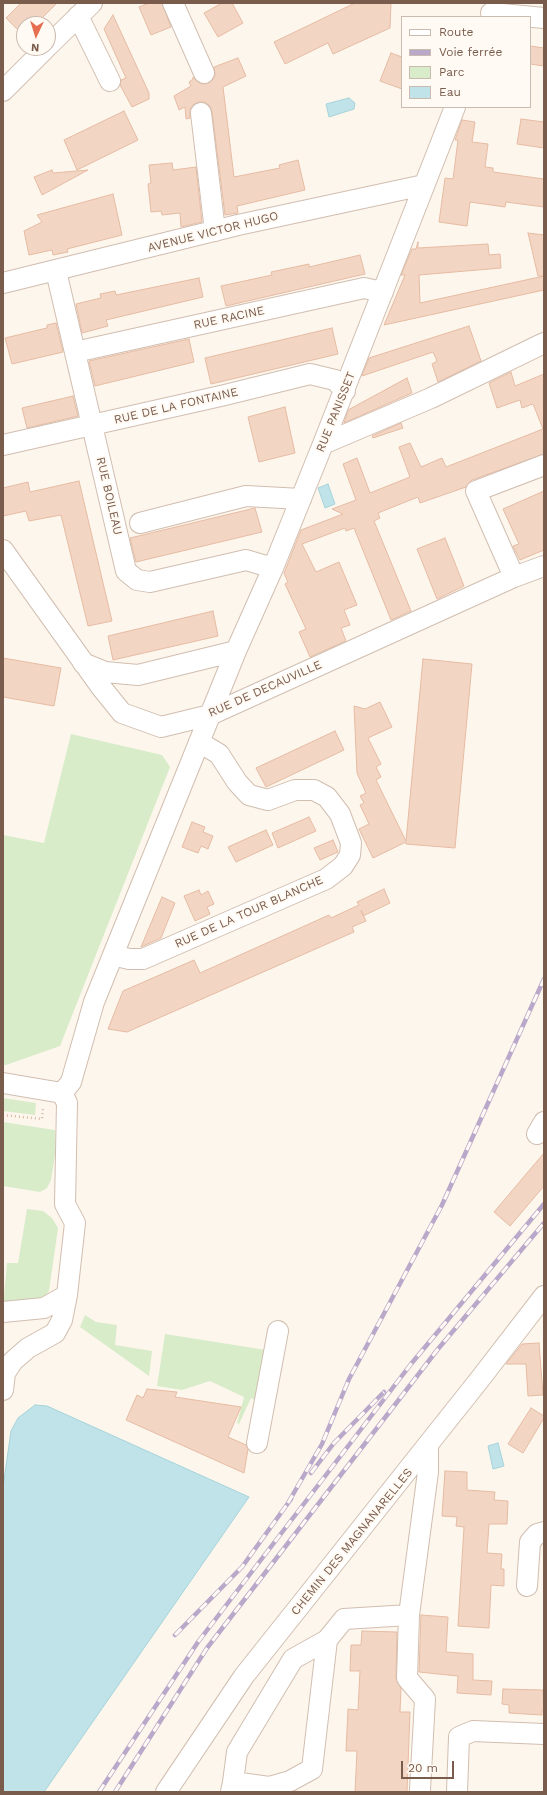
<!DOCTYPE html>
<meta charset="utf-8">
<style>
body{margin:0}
#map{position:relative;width:547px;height:1795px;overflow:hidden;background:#fdf6ec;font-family:"Work Sans",sans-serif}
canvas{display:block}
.frame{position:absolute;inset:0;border:4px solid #7a5c4d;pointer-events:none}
.legend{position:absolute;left:401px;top:16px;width:130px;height:92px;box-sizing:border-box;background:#fffaf3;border:1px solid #cabbb1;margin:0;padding:5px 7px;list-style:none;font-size:12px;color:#7a5c4d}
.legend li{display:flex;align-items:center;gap:8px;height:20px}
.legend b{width:20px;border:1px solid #cabbb1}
.north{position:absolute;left:16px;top:16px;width:40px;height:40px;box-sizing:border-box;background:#fffaf3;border:1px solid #cabbb1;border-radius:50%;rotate:184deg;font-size:11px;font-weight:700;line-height:16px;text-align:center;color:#7a5c4d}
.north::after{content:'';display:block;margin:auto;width:14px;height:18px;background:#e76f51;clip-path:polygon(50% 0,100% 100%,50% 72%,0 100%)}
.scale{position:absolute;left:401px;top:1761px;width:53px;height:18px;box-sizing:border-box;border:2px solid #7a5c4d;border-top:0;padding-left:5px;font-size:12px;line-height:14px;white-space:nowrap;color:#7a5c4d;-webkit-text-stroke:3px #fffaf3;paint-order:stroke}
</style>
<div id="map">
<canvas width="547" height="1795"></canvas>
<div class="frame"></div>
<ul class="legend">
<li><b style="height:5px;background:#fff"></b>Route</li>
<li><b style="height:5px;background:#b9a8c9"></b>Voie ferrée</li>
<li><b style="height:11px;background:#d8ecc9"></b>Parc</li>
<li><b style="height:11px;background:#bfe3e8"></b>Eau</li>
</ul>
<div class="north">N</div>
<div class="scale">20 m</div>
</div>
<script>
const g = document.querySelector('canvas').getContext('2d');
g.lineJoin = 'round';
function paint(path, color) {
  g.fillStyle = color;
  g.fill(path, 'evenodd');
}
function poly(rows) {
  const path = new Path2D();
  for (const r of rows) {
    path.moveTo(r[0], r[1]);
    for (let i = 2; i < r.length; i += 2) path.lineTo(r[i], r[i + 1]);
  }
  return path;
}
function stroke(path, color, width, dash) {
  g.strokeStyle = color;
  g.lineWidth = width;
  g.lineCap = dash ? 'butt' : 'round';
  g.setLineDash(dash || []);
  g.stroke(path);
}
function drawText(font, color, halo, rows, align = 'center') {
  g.font = font + ' "Work Sans",sans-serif';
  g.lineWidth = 4;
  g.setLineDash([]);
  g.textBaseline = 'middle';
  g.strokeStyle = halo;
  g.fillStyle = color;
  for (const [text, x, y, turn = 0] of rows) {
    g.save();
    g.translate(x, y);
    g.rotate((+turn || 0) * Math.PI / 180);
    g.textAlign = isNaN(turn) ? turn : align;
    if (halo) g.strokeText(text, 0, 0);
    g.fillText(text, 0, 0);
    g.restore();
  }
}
const green = poly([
 [71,734,162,755,170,767,60,1046,6,1065,3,1065,3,835,44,843],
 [3,1098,36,1103,35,1115,3,1111],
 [3,1122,55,1130,56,1149,51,1180,47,1188,40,1192,3,1186],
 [27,1209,43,1211,52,1218,58,1228,49,1291,42,1299,3,1307,7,1263,18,1263],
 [85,1315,96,1322,117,1325,115,1345,152,1351,149,1376,80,1327],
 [165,1334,266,1350,259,1402,251,1398,239,1424,237,1423,244,1397,210,1381,182,1390,157,1386]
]);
const water = poly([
 [349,98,355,103,354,109,329,117,326,104,349,98],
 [328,484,335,504,325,508,318,488,328,484],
 [35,1405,47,1406,249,1497,44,1792,3,1792,3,1487,11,1431,18,1418,35,1405],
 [498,1443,504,1466,493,1469,488,1446,498,1443]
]);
const building = poly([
 [21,3,57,3,36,24,24,24,24,36,6,18,21,3],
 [149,3,162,3,171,27,151,35,139,7,149,3],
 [222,3,232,3,243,23,218,37,204,13,222,3],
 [355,3,391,3,390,28,333,54,328,43,285,64,274,42,355,3],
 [113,15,149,93,149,99,132,107,120,85,121,80,126,78,104,29,113,15],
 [530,46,544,48,544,66,530,64,530,46],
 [391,53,402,57,402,89,380,81,391,53],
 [238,58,246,76,223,87,234,177,280,168,279,165,298,160,305,190,237,206,238,213,225,215,212,112,210,106,205,102,199,102,194,104,190,109,190,118,186,119,185,107,179,110,174,96,191,86,189,82,193,79,193,77,198,82,203,84,209,83,213,79,215,75,214,67,238,58],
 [124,111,138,140,77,170,64,140,124,111],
 [521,119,544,122,544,148,517,144,521,119],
 [462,120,475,122,472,142,488,144,485,167,493,168,493,172,544,179,544,207,506,202,505,207,470,202,467,226,439,222,445,178,453,179,458,140,455,140,462,120],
 [172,163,173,170,196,167,202,222,181,227,180,213,162,215,161,211,151,212,148,184,151,183,149,165,172,163],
 [52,170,53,173,88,170,42,195,34,177,52,170],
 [113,194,122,235,67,249,68,252,53,255,52,250,29,255,24,231,42,222,37,215,113,194],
 [528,233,544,235,544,276,538,276,528,233],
 [418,242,418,248,488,244,489,255,500,254,501,268,419,275,420,303,544,276,544,290,384,325,405,275,401,275,412,249,416,249,418,242],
 [360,255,365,274,226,306,221,286,272,275,271,272,309,264,309,267,360,255],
 [199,278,203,297,106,320,108,326,82,333,76,304,101,298,100,294,115,291,116,295,199,278],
 [56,323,63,352,12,364,5,338,47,328,47,325,56,323],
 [469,326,481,361,438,382,432,364,437,361,433,352,362,376,369,358,469,326],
 [332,328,338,354,211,384,205,358,332,328],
 [189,339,194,362,95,386,89,361,189,339],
 [511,372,515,386,544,374,544,454,472,480,466,487,420,503,418,497,378,513,380,518,374,521,411,611,391,620,354,528,346,531,345,528,302,544,316,572,339,562,357,605,344,610,350,625,341,628,346,641,310,657,299,632,306,629,285,584,288,582,284,573,301,530,343,514,332,509,356,500,343,464,357,458,370,493,410,477,399,447,410,443,421,467,442,458,446,467,543,429,533,404,522,408,520,400,497,408,489,383,511,372],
 [407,378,412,393,344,423,348,410,407,378],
 [73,396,78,416,27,428,22,408,73,396],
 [285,407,295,453,259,462,248,417,285,407],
 [401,423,403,428,373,438,372,436,401,423],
 [79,481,112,621,88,626,61,515,29,521,26,511,3,516,3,488,28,482,30,492,79,481],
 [544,491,544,550,520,560,513,546,519,544,503,509,544,491],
 [255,508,262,532,136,562,130,538,255,508],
 [445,538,464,586,437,599,417,549,445,538],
 [213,611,218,636,113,660,108,636,213,611],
 [3,658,61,668,54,706,3,697,3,658],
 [423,659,472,664,455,848,406,844,406,842,373,858,359,829,369,824,360,805,364,803,360,796,366,793,357,773,354,706,365,709,380,702,392,727,368,738,381,764,376,767,381,777,376,780,406,841,423,659],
 [335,731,344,750,266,787,256,768,335,731],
 [309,817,316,831,278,848,272,833,309,817],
 [192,822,205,827,203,832,213,836,208,849,201,846,198,853,182,847,192,822],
 [266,830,273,845,236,862,228,847,266,830],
 [333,840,338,852,320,860,314,848,333,840],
 [384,889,390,903,363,916,361,910,366,921,352,927,354,932,127,1032,108,1029,123,991,194,960,200,973,329,915,331,918,359,905,357,902,384,889],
 [199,890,201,895,208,891,214,904,207,907,210,914,195,921,184,896,199,890],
 [162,897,175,903,161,938,141,947,162,897],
 [544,1153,544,1186,510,1226,494,1212,544,1153],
 [539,1343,543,1395,528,1396,526,1364,506,1364,522,1344,539,1343],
 [147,1389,177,1392,175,1397,241,1407,228,1437,246,1445,248,1449,244,1473,126,1420,137,1395,143,1398,147,1389],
 [531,1408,544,1416,544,1418,523,1453,508,1444,531,1408],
 [445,1471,467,1472,467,1490,495,1492,494,1500,508,1501,507,1524,489,1524,487,1553,502,1554,501,1569,504,1569,504,1586,491,1585,489,1628,458,1626,464,1527,456,1526,457,1517,442,1516,445,1471],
 [421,1615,448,1617,446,1652,473,1654,473,1680,492,1681,491,1695,457,1693,458,1676,419,1672,421,1615],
 [362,1631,397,1632,396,1678,401,1688,400,1712,410,1712,407,1792,355,1792,357,1751,346,1751,348,1709,358,1710,360,1671,350,1671,351,1645,361,1645,362,1631],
 [503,1689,543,1690,544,1711,542,1710,542,1715,509,1713,509,1705,502,1704,503,1689]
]);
const path = poly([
 [3,1115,42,1119,43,1108]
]);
const minor = poly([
 [173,3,204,73],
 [491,13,544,18],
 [78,16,110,81],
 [48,46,92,3],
 [3,91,46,48],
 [201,113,215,231],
 [56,271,126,571,137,580,150,582,246,560,273,568],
 [3,283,238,225,424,185],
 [75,352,364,288,383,292],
 [323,444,431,398,544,343],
 [3,445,225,395,310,374,335,380,345,391],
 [140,523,246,496,301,499],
 [3,550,101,687,122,713,161,727,210,715,514,577,544,566],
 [514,577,476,491,544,465],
 [83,663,105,672,138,675,236,651],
 [113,955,129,959,143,959,326,879,343,866,350,855,351,843,340,814,327,797,314,790,295,790,268,800,249,795,237,782,219,754,199,742],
 [3,1083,62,1093],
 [62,1093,71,1082,94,1002,236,651,273,568,323,444,455,107],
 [537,1134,544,1122],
 [3,1312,44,1308,67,1295],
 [3,1390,5,1373,13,1361,28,1348,55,1333,62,1320,67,1295,75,1223,65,1204,67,1103,62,1093],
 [257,1443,278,1331],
 [527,1586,530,1542,537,1534,544,1532],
 [233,1782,237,1752,293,1659,327,1640],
 [420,1790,425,1699,407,1678,409,1615,428,1472,428,1445],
 [166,1792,244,1676,480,1379,544,1296],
 [231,1792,233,1782,269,1787,290,1781,312,1769,327,1640,344,1619,409,1615],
 [457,1792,459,1737,473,1731,544,1734]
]);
const rail = poly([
 [311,1473,334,1443,384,1392],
 [288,1503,322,1444,349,1379,442,1205,544,979],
 [175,1635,242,1567,291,1499],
 [99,1792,198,1642,411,1364,544,1204],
 [115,1792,207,1648,438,1349,544,1223]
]);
const streetNames = [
 ["AVENUE VICTOR HUGO",213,232,-14],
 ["RUE RACINE",229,318,-12],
 ["RUE DE LA FONTAINE",176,406,-13],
 ["RUE PANISSET",336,412,-68],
 ["RUE BOILEAU",109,496,77],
 ["RUE DE DECAUVILLE",265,689,-24],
 ["RUE DE LA TOUR BLANCHE",249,912,-24],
 ["CHEMIN DES MAGNANARELLES",352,1542,-51]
];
paint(green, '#d8ecc9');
paint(water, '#bfe3e8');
stroke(water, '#a5d3da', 1);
paint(building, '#f3d5c3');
stroke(building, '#e6bba3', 1);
stroke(minor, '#d1beb0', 22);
stroke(path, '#d9b8a5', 2.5, [1, 3]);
stroke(minor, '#fff', 20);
stroke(rail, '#b9a8c9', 4.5);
stroke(rail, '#fffaf3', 3, [9]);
drawText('12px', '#7a5c4d', '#fffaf3', streetNames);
</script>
